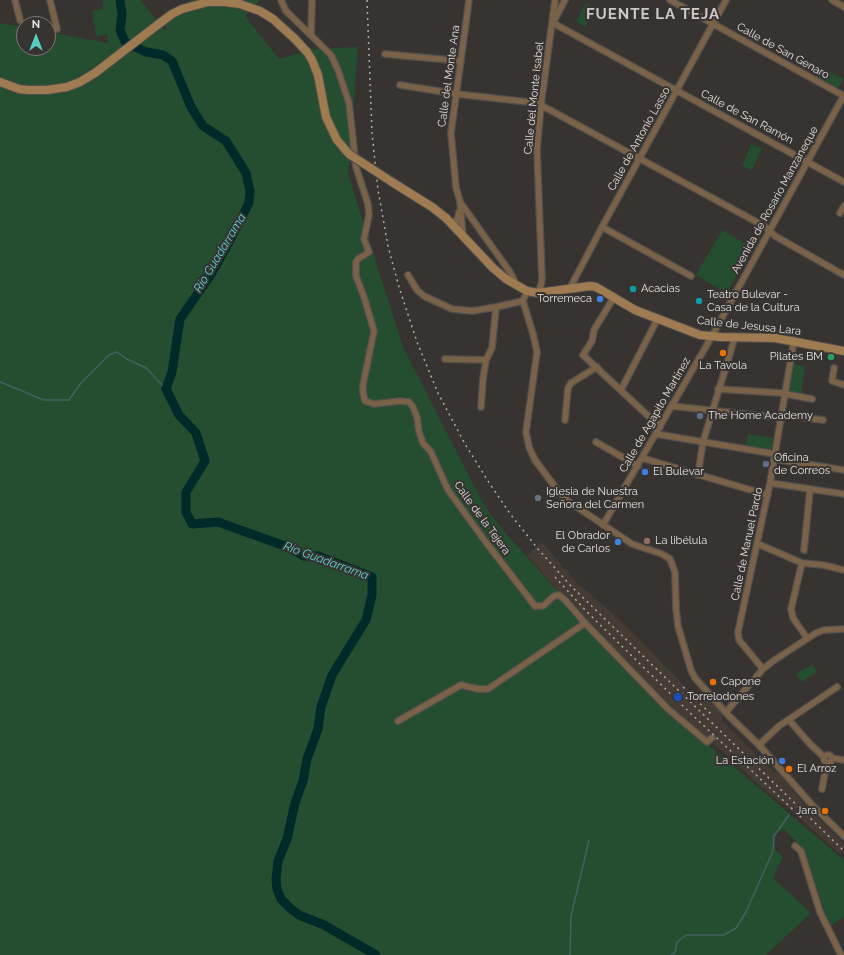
<!DOCTYPE html>
<meta charset="utf-8">
<style>
body{margin:0}
#map{position:relative;width:844px;height:955px;overflow:hidden;background:#363330;font-family:Raleway,sans-serif}
canvas{display:block}
.north{position:absolute;left:16px;top:16px;width:40px;height:40px;box-sizing:border-box;background:#363330;border:1px solid #7b7976;border-radius:50%;rotate:0deg;font-size:11px;font-weight:700;line-height:16px;text-align:center;color:#e3e1e0}
.north::after{content:'';display:block;margin:auto;width:14px;height:18px;background:#56cec2;clip-path:polygon(50% 0,100% 100%,50% 72%,0 100%)}
</style>
<div id="map">
<canvas width="844" height="955"></canvas>
<div class="north">N</div>
</div>
<script>
const g = document.querySelector('canvas').getContext('2d');
g.lineJoin = 'round';
function paint(path, color) {
  g.fillStyle = color;
  g.fill(path, 'evenodd');
}
function poly(rows) {
  const path = new Path2D();
  for (const r of rows) {
    if (r.length === 3) {
      path.moveTo(r[0] + r[2], r[1]);
      path.arc(r[0], r[1], r[2], 0, 2 * Math.PI);
      continue;
    }
    path.moveTo(r[0], r[1]);
    for (let i = 2; i < r.length; i += 2) path.lineTo(r[i], r[i + 1]);
  }
  return path;
}
function stroke(path, color, width, dash) {
  g.strokeStyle = color;
  g.lineWidth = width;
  g.lineCap = dash ? 'butt' : 'round';
  g.setLineDash(dash || []);
  g.stroke(path);
}
function drawText(font, color, halo, rows, align = 'center') {
  g.font = font + ' Raleway,sans-serif';
  g.lineWidth = 4;
  g.setLineDash([]);
  g.textBaseline = 'middle';
  g.strokeStyle = halo;
  g.fillStyle = color;
  for (const [text, x, y, turn = 0] of rows) {
    g.save();
    g.translate(x, y);
    g.rotate((+turn || 0) * Math.PI / 180);
    g.textAlign = isNaN(turn) ? turn : align;
    if (halo) g.strokeText(text, 0, 0);
    g.fillText(text, 0, 0);
    g.restore();
  }
}
const built = poly([
 [542,542,575,581,617,617,700,701,704,696,709,701,710,700,714,703,723,715,722,721,775,773,777,771,804,804,844,844,844,850,840,854,786,806,761,787,713,743,712,738,708,738,670,707,635,673,603,636,561,594,527,555]
]);
const green = poly([
 [102,0,140,0,166,31,166,24,191,0,260,0,245,16,279,59,315,49,358,47,348,174,403,347,484,505,503,530,654,699,844,860,844,917,830,926,803,849,784,829,775,834,775,849,783,857,773,878,811,913,766,955,0,955,0,23,24,27,24,48,48,48,48,32,108,43,107,34,96,36,92,11,103,9],
 [586,3,596,8,585,27,576,21],
 [821,67,843,79,838,88,816,76],
 [751,144,762,148,752,170,742,166],
 [722,230,751,247,727,294,696,275],
 [793,364,805,366,801,393,796,392,796,395,788,395],
 [748,434,773,438,771,450,746,446],
 [812,664,817,672,802,682,796,674]
]);
const stream = poly([
 [0,382,44,400,69,400,81,383,109,355,117,352,127,359,146,368,166,389],
 [570,955,571,916,589,840],
 [671,955,675,952,677,942,686,935,724,935,736,928,746,912,773,851,774,836,789,815]
]);
const river = poly([
 [120,0,122,14,120,30,125,42,146,52,163,55,172,61,191,107,203,126,226,141,246,173,250,191,249,203,228,244,210,276,180,319,172,372,166,389,179,415,196,433,205,461,186,492,186,512,192,524,218,522,285,546,304,556,318,556,372,577,372,595,366,620,332,675,321,707,318,729,307,759,303,781,295,803,287,839,278,861,276,879,277,889,281,899,290,908,299,915,324,925,376,955]
]);
const minor = poly([
 [15,0,20,20],
 [50,0,57,29],
 [281,0,286,11,331,55,338,70,349,103,356,167,368,204,369,215,364,239,369,252,358,259,356,262,356,276,364,297,374,331,363,385,363,393,365,401,374,404,400,401,409,402,413,407,417,417,419,432,423,443,431,452,448,490,485,541,535,606,543,606,554,596,559,595,565,600,585,623,667,708,707,742,712,738],
 [565,0,553,23,844,182],
 [670,0,844,96],
 [832,0,844,7],
 [311,35,312,0],
 [385,54,461,61],
 [400,85,457,94,537,103,764,226,775,236,844,275],
 [460,202,510,272,516,284],
 [840,213,844,206],
 [451,222,457,221,459,212],
 [602,227,691,276],
 [463,236,460,201,456,188,451,133,469,0],
 [408,275,417,290,424,296,452,309,472,311,496,307,523,301],
 [570,288,602,227,726,0],
 [527,291,523,301,533,334,537,352,526,432,529,447,535,460,558,491,568,501,632,544,662,554,670,559,675,572,676,608,678,626,691,670,695,678,729,716,759,745,814,807,844,836],
 [538,293,541,285,542,279,537,150,541,105,555,0],
 [614,297,594,330,592,341,583,355,660,427],
 [445,359,486,360],
 [834,368,832,381,844,385],
 [718,389,781,393,812,399],
 [621,390,657,320],
 [671,406,782,418],
 [481,407,483,379,486,360,492,348,496,307],
 [783,415,823,420],
 [565,420,568,388,571,383,597,367],
 [656,434,775,454],
 [596,442,638,466],
 [642,458,768,495],
 [774,459,844,470],
 [698,475,703,442,735,337],
 [770,483,844,494],
 [603,525,712,336,844,95],
 [758,544,802,563,823,565,844,570],
 [804,550,810,490],
 [802,563,791,609,793,618,807,638],
 [763,669,739,640,738,632,770,483,794,340],
 [726,712,763,669,773,661,816,633,824,630,844,629],
 [789,720,810,744,824,757],
 [398,721,461,685,478,689,488,689,585,623],
 [759,745,779,726,837,687],
 [828,759,4],
 [832,758,844,760],
 [822,789,827,762],
 [795,846,801,851,820,912,841,955]
]);
const secondary = poly([
 [0,82,19,89,28,90,47,90,67,87,80,82,95,73,156,26,172,14,182,9,208,2,225,2,240,4,260,11,273,19,295,39,307,52,312,60,318,75,326,117,337,140,349,154],
 [392,182,432,207,446,218,493,268,506,279,527,291,538,293,590,286,596,287,635,310,700,335,721,337,775,338,844,351]
]);
const rail = poly([
 [367,0,372,133,378,190,388,246,399,287,417,342,438,393,465,444,488,481,511,515,538,549,571,586,844,851],
 [555,577,586,611,685,708,804,820],
 [683,687,713,716]
]);
const secondaryBridge = poly([
 [349,154,392,182]
]);
const markers = [
 [633,289,4,"#0f9aa8"],
 [600,299,4,"#3f7fe0"],
 [699,301,4,"#0f9aa8"],
 [723,353,4,"#e8710a"],
 [831,357,4,"#2e9e5b"],
 [700,416,4,"#5c6f8a"],
 [766,464,4,"#5c6f8a"],
 [645,472,4,"#3f7fe0"],
 [538,498,4,"#6b7280"],
 [647,541,4,"#8d6e63"],
 [618,542,4,"#3f7fe0"],
 [713,682,4,"#e8710a"],
 [678,697,5,"#1a4fb4"],
 [782,761,4,"#3f7fe0"],
 [789,769,4,"#e8710a"],
 [825,811,4,"#e8710a"]
];
const streetNames = [
 ["Calle de San Genaro",783,51,29],
 ["Calle del Monte Ana",449,76,-82],
 ["Calle del Monte Isabel",534,98,-84],
 ["Calle de San Ramón",747,117,28],
 ["Calle de Antonio Lasso",639,139,-61],
 ["Avenida de Rosario Manzaneque",775,200,-61],
 ["Calle de Jesusa Lara",749,326,6],
 ["Calle de Agapito Martínez",655,415,-60],
 ["Calle de la Tejera",482,518,54],
 ["Calle de Manuel Pardo",747,544,-78]
];
const poiNames = [
 ["Acacias",641,289],
 ["Teatro Bulevar -",707,295],
 ["Casa de la Cultura",707,308],
 ["Torremeca",592,299,"right"],
 ["Pilates BM",823,357,"right"],
 ["La Tavola",723,366,"center"],
 ["The Home Academy",708,416],
 ["Oficina",774,458],
 ["de Correos",774,471],
 ["El Bulevar",653,472],
 ["Iglesia de Nuestra",546,492],
 ["Señora del Carmen",546,505],
 ["El Obrador",610,536,"right"],
 ["de Carlos",610,549,"right"],
 ["La libélula",655,541],
 ["Capone",721,682],
 ["Torrelodones",687,697],
 ["La Estación",774,761,"right"],
 ["El Arroz",797,769],
 ["Jara",817,811,"right"]
];
const waterNames = [
 ["Río Guadarrama",220,253,-59],
 ["Río Guadarrama",326,561,20]
];
const districtNames = [
 ["FUENTE LA TEJA",653,14]
];
paint(built, '#433b34');
paint(green, '#254d2f');
stroke(stream, '#446061', 1.5);
stroke(river, '#00292a', 9);
stroke(minor, '#524f4c', 8);
stroke(secondary, '#524f4c', 10);
stroke(minor, '#796248', 5.5);
stroke(secondary, '#9f7b51', 8);
stroke(rail, '#aeacaa', 1.5, [2, 4]);
stroke(secondaryBridge, '#524f4c', 10, []);
stroke(secondaryBridge, '#9f7b51', 8);
for (const [x, y, r, color] of markers) {
  const dot = new Path2D();
  dot.arc(x, y, r, 0, 2 * Math.PI);
  g.fillStyle = color;
  g.fill(dot);
  stroke(dot, '#363330', 1.5);
}
drawText('11px', '#e3e1e0', '#363330', streetNames);
drawText('11px', '#e3e1e0', '#363330', poiNames, 'left');
drawText('italic 12px', '#57d5d9', '#363330', waterNames);
g.letterSpacing = '1px';
drawText('bold 15px', '#cdc9c6', '#363330', districtNames);
g.letterSpacing = '0px';
</script>
